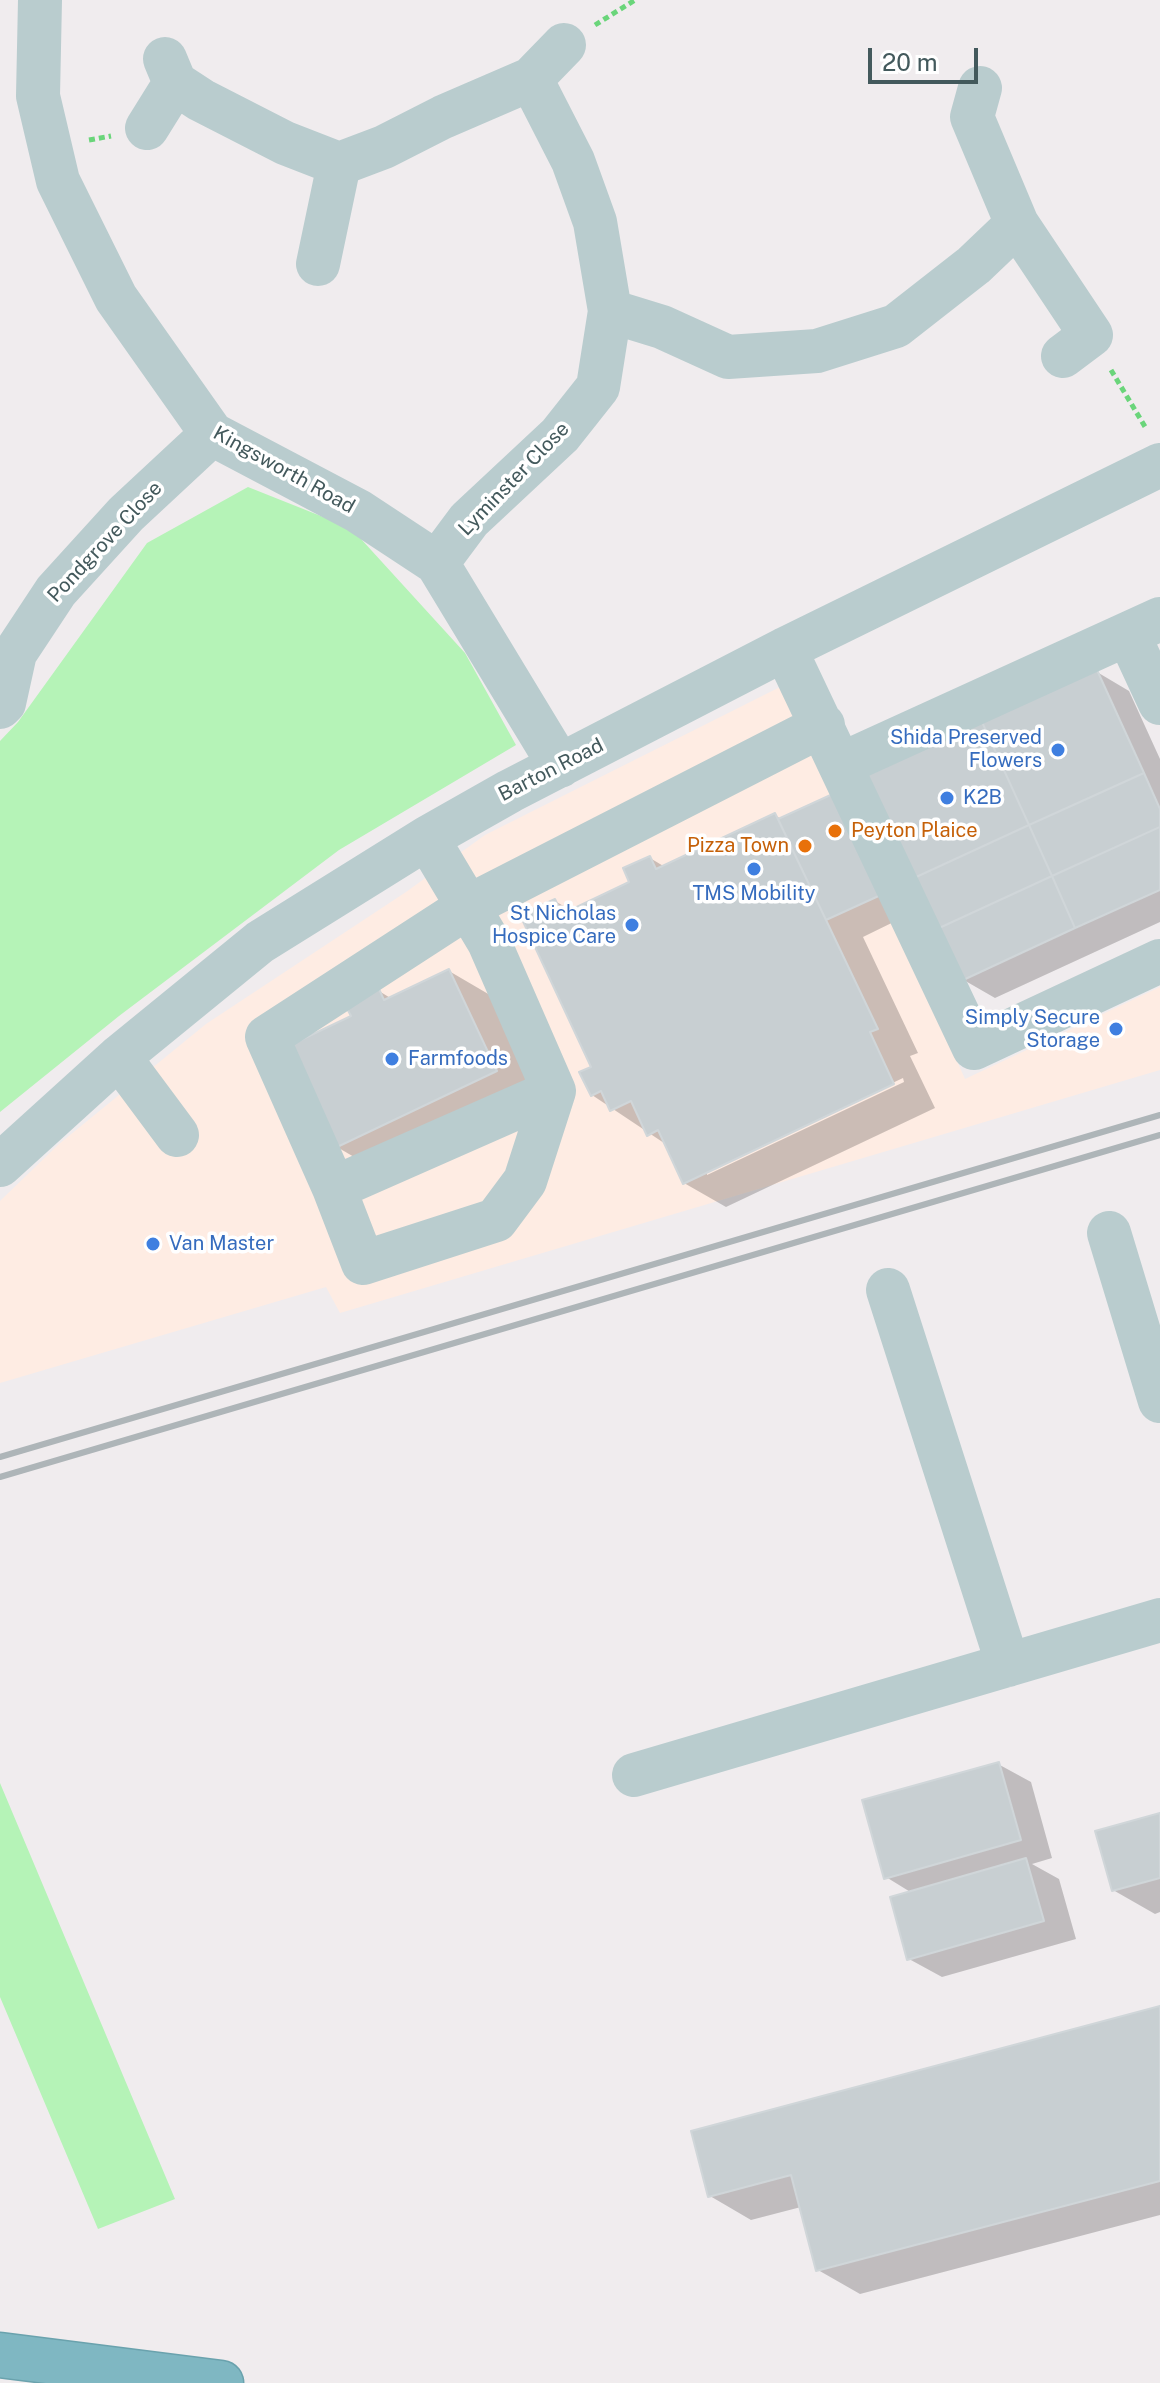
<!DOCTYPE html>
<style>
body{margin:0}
#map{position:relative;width:1160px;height:2383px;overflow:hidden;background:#f0ecee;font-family:"Public Sans",sans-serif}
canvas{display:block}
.scale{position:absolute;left:868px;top:48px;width:110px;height:36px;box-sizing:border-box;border:4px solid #43595c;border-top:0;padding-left:10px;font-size:24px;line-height:28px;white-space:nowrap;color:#43595c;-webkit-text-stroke:6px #fff;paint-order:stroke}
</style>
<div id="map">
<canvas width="1160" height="2383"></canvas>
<div class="scale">20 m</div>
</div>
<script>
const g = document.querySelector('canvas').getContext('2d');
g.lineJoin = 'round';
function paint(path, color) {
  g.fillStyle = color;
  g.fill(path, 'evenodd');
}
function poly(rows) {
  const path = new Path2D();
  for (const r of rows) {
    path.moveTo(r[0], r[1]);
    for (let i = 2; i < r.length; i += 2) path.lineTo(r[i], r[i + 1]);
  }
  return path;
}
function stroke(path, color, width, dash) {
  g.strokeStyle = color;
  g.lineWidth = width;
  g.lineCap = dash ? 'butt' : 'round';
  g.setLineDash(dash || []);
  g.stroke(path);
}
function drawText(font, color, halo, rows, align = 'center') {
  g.font = font + ' "Public Sans",sans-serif';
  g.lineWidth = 7;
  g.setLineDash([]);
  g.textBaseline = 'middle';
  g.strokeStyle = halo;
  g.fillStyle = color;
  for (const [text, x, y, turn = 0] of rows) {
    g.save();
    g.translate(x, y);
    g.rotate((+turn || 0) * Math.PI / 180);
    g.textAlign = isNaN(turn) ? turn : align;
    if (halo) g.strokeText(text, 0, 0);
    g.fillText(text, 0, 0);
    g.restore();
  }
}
const commercial = poly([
 [782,686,883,894,965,1079,1160,987,1160,1070,340,1313,326,1287,0,1383,0,1201,59,1144,206,1024,406,892,485,835]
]);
const green = poly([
 [248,487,351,528,465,653,516,745,339,850,119,1016,0,1112,0,741,18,722,147,543],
 [0,1783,175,2199,98,2229,0,1997]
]);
const shadow = poly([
 [1097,672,1129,691,1160,759,1160,922,995,998,962,979],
 [775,815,914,912,863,937,918,1053,910,1056,935,1108,726,1207,684,1183,667,1145,592,1095,594,1068,555,901,572,911,632,883,650,858,665,867],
 [903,1078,904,1082,707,1175,707,1171],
 [449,971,490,995,538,1095,378,1171,337,1147,353,1017,379,991,392,999],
 [998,1764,1031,1782,1052,1858,1032,1864,1059,1879,1076,1939,942,1977,909,1959,912,1893,886,1877],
 [1160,1815,1160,1912,1155,1914,1113,1890],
 [1160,2008,1160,2215,860,2294,818,2270,801,2207,751,2220,710,2196]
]);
const building = poly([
 [1097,670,1144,773,1029,825,982,722,1097,670],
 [982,722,1029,825,914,878,867,775,982,722],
 [1144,773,1160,809,1160,827,1052,876,1029,825,1144,773],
 [835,793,883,894,826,920,778,819,835,793],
 [775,813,878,1029,870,1032,894,1084,683,1184,658,1130,647,1136,631,1101,610,1111,601,1091,591,1096,579,1072,591,1067,520,915,555,899,562,914,629,882,623,868,650,856,656,869,775,813],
 [1029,825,1052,876,937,929,914,878,1029,825],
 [1160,827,1160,890,1075,928,1052,876,1160,827],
 [1052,876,1075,928,961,981,937,929,1052,876],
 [449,969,497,1071,335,1148,286,1047,351,1016,345,1005,379,989,384,1000,449,969],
 [999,1762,1021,1840,884,1879,862,1800,999,1762],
 [1160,1813,1160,1878,1112,1891,1095,1831,1160,1813],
 [1026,1858,1044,1921,907,1960,890,1897,1026,1858],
 [1160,2006,1160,2181,816,2271,791,2175,708,2197,691,2131,1160,2006]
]);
const path = poly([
 [595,25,635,0],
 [89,140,111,136],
 [1111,370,1147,430]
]);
const minor = poly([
 [40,0,38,96,58,181,116,298,212,434,358,511,437,563,560,766],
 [531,79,564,45],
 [175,83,201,100,285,143,339,164,384,147,443,117,531,79,573,161,595,222,610,311,598,387,560,435,469,520,437,563],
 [980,88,972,117,1017,224,1091,335,1063,356],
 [147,128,175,83,165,59],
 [318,264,339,164],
 [610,311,662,327,728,357,817,351,896,326,974,265,1017,224],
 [1128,634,1160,703],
 [785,649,974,1048,1160,961],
 [0,707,4,703,15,653,56,591,126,514,212,434],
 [842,764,1160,619],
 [119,1057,177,1135],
 [554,1091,525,1181,496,1220,363,1263,334,1188,267,1037,469,906,823,725],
 [0,1165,119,1057,260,942,427,838,510,791,785,649,1160,465],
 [334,1188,554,1091,489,942,427,838],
 [1109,1233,1160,1401],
 [888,1290,1008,1665],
 [634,1775,1160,1620]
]);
const highway = poly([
 [0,2355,221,2383]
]);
const rail = poly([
 [0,1457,1160,1115],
 [0,1477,1160,1135]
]);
const markers = [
 [1058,750,8,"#3f7fe0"],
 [947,798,8,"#3f7fe0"],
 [835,831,8,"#e8710a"],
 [805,846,8,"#e8710a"],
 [754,869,8,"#3f7fe0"],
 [632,925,8,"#3f7fe0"],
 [1116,1029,8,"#3f7fe0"],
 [392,1059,8,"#3f7fe0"],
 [153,1244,8,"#3f7fe0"]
];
const streetNames = [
 ["Kingsworth Road",284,470,29],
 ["Lyminster Close",514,479,-46],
 ["Pondgrove Close",105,542,-47],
 ["Barton Road",551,770,-27]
];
const shopNames = [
 ["Shida Preserved",1042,738],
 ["Flowers",1042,761],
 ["K2B",963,798,"left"],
 ["TMS Mobility",754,894,"center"],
 ["St Nicholas",616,914],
 ["Hospice Care",616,937],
 ["Simply Secure",1100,1018],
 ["Storage",1100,1041],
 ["Farmfoods",408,1059,"left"],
 ["Van Master",169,1244,"left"]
];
const foodNames = [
 ["Peyton Plaice",851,831],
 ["Pizza Town",789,846,"right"]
];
paint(commercial, '#feece3');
paint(green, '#b5f3b7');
paint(shadow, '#0003');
paint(building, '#c8cfd2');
stroke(building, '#d0d6d9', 2);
stroke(highway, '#6aa2ad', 47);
stroke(path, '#6ad57a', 5, [6, 4]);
stroke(minor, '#b9ccce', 44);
stroke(highway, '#7fb7c2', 44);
stroke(rail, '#aeb5b8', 6);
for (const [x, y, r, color] of markers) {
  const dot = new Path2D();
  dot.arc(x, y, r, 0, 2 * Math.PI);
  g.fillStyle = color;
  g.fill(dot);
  stroke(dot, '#fff', 3);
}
drawText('20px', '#43595c', '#fff', streetNames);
drawText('20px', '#366cbe', '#fff', shopNames, 'right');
drawText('20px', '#c56008', '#fff', foodNames, 'left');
</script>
